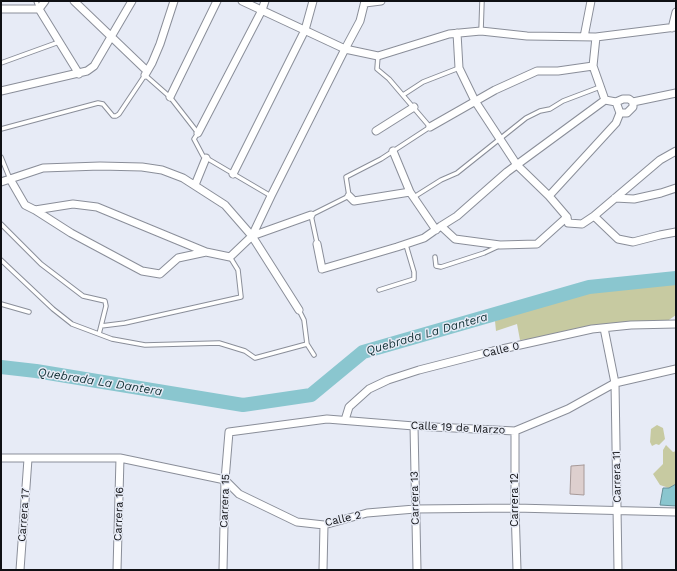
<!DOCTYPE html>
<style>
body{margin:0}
#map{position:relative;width:677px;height:571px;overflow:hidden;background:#e7ebf6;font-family:"Work Sans",sans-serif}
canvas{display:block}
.frame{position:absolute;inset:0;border:2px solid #0f1014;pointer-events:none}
</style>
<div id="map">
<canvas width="677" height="571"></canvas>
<div class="frame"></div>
</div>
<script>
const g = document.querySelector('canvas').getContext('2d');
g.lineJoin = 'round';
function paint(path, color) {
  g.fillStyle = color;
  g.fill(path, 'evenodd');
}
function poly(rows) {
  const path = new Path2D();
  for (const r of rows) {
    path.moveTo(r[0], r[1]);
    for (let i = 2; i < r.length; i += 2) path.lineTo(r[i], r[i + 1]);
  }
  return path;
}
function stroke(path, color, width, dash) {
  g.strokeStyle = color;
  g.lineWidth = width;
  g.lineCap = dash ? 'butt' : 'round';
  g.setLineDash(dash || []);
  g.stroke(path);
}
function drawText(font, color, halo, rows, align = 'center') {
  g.font = font + ' "Work Sans",sans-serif';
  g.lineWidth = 3;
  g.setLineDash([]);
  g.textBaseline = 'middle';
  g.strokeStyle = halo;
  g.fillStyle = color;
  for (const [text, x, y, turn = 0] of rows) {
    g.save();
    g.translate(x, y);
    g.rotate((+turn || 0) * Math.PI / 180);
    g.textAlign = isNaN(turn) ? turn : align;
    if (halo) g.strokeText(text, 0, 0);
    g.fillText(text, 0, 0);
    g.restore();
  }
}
const green = poly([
 [676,278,676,315,663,324,520,340,517,324,496,331,495,321,589,287],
 [657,425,663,428,665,439,659,445,656,444,652,446,650,442,651,429],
 [666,445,673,452,676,451,676,484,669,488,660,485,653,474,663,464,663,450]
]);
const water = poly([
 [676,484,676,506,660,505,663,488,669,488,676,484]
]);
const river = poly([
 [1,367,36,371,243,405,311,395,363,352,589,287,676,278]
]);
const building = poly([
 [584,465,584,495,570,494,571,466,584,465]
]);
const lane = poly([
 [36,1,39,9],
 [481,31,482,1],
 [1,63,59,42],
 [403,95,423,82,459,68],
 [1,129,98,103,103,104,113,116,116,116,119,114,145,75,170,97,198,133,194,139,203,156,271,196],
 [1,157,10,179],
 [414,197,441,180,457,173,526,118,540,111,550,109,563,101,600,87],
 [1,224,41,264,83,296,105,301,106,306,99,334],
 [317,243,311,215,349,196,346,177,381,159,430,127,389,79,377,69,378,56],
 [435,257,436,266,441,267,484,253,499,246],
 [1,260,53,309,72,324,112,339,145,345,219,343,245,351,255,358,307,344,314,355],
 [379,290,414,279,414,272,406,245],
 [1,304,29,312],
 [299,310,304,320,307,344],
 [101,326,125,323,241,297,238,270,230,257]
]);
const street = poly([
 [74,1,147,71],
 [242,1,345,49,378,56,449,34,481,31,527,36,596,37,676,27],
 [365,3,381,1],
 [1,9,39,9,45,1],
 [39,9,79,74],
 [672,28,676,12],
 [457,33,459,68,475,101,517,165,549,196],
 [584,37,591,1],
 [596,37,593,66,605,100],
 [145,75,152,63,160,44,174,1],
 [1,91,87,71,94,66,132,1],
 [170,97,217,1],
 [616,102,623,99,629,99,633,102,676,93],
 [620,113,627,113,633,107,633,102],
 [430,127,495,90,537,71,558,71,593,66],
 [376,131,414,107],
 [198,133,262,10,265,1],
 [393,151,410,192,436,230],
 [233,174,305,30,313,1],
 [10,179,25,205,35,210,73,204,97,207,206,252,230,257,252,236,311,215],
 [1,182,43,168,100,166,142,167,162,170,183,178,225,205,252,236,271,196,345,49,360,21,365,1],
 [195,185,206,158],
 [349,196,354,201,410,192],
 [615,198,634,199,661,193,676,188],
 [35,210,71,233,142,271,160,274,178,258,206,252],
 [594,216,618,239,633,242,660,235,676,232],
 [567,217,568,223,582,224,594,216,660,160,676,151],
 [252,236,299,310],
 [317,244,322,269,397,247,424,238,441,226,457,216,507,172,605,100,616,102,620,113,616,123,549,196,567,217,537,244,500,245,455,239,441,226],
 [604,328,615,383,618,570],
 [345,420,349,407,369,389,388,380,419,370,493,351,592,329,631,325,676,324],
 [414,426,417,570],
 [515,431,515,508,517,570],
 [1,458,120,458,225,480,239,494,297,522,324,525,367,513,415,509,515,508,676,512],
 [20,570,28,459],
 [117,570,120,458],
 [223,570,225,480,229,432,327,419,414,426,515,431,568,409,615,383,676,369],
 [323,570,324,525]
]);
const streetNames = [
 ["Calle 0",501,350,-13],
 ["Calle 19 de Marzo",458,428,3],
 ["Carrera 11",617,477,-91],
 ["Carrera 13",415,498,-91],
 ["Carrera 12",515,500,-90],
 ["Carrera 15",225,501,-88],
 ["Carrera 16",119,514,-88],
 ["Carrera 17",24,515,-86],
 ["Calle 2",343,519,-13]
];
const waterNames = [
 ["Quebrada La Dantera",427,334,-16],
 ["Quebrada La Dantera",100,382,9]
];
paint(green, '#c7caa1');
paint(water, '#8ac6cf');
stroke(water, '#658f97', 1);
stroke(river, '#8ac6cf', 14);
paint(building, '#ddcfce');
stroke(building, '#a69998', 1);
stroke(lane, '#8a8e99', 5.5);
stroke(street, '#8a8e99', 9);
stroke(lane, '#fff', 3.5);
stroke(street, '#fff', 7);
drawText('11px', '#0f1014', '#e7ebf6', streetNames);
drawText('italic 12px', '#133236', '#e7ebf6', waterNames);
</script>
